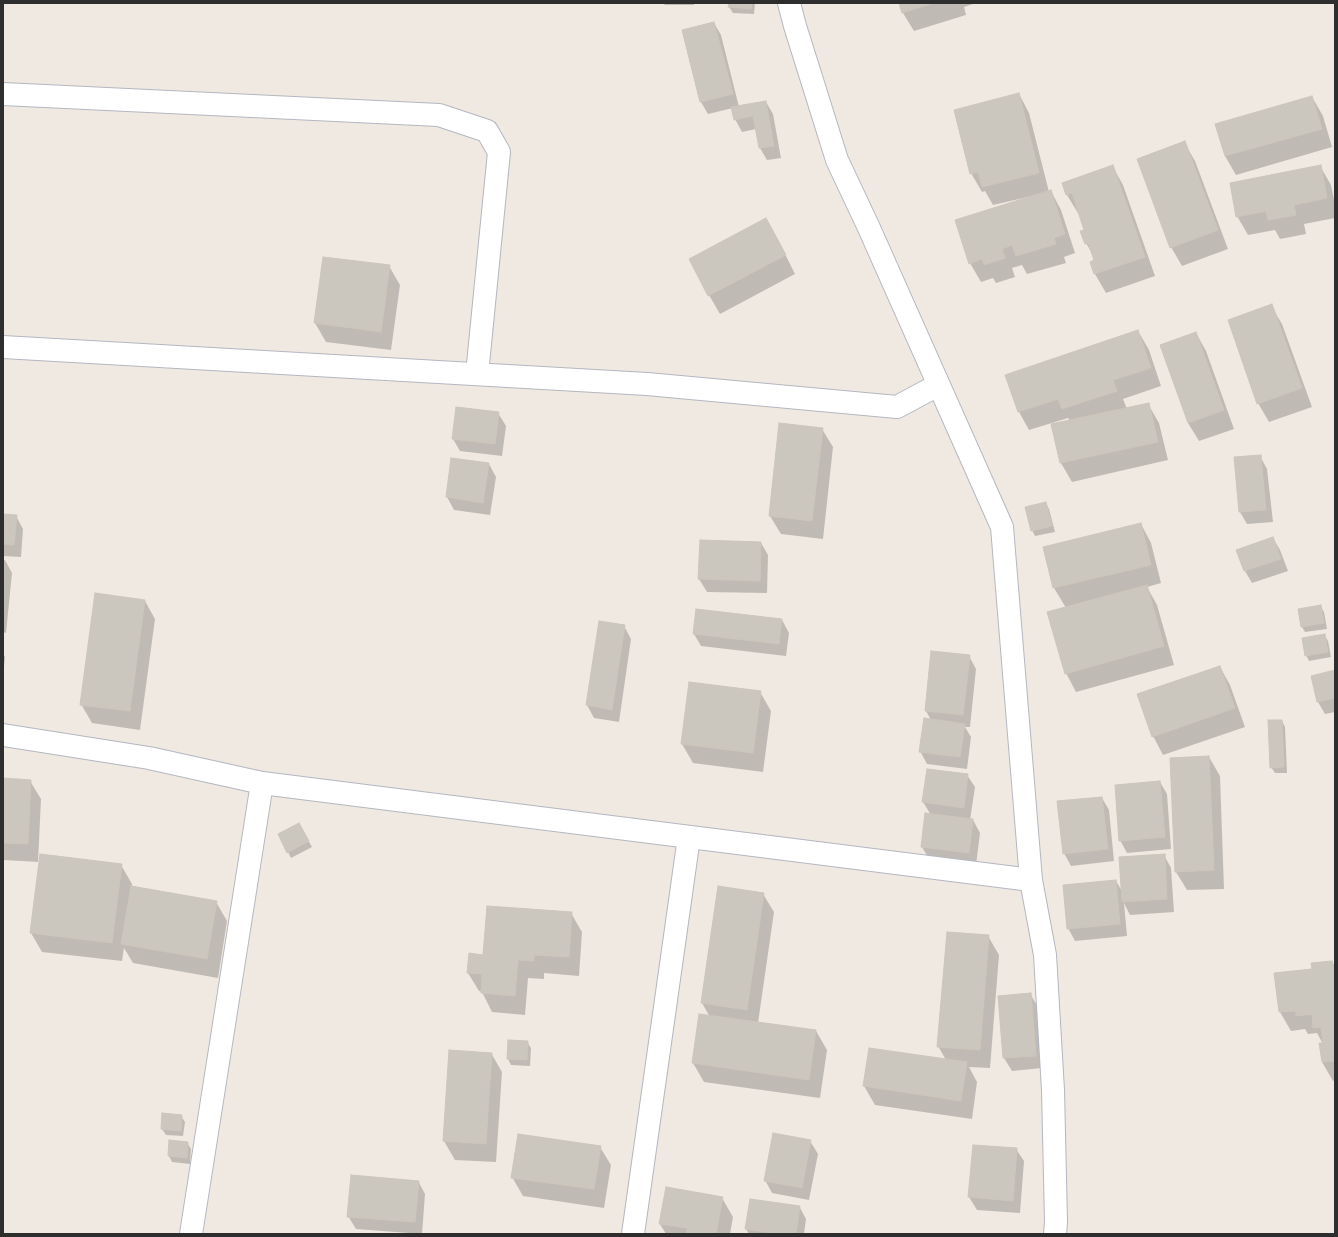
<!DOCTYPE html>
<style>
body{margin:0}
#map{position:relative;width:1338px;height:1237px;overflow:hidden;background:#efe9e1;font-family:Inter,sans-serif}
canvas{display:block}
.frame{position:absolute;inset:0;border:4px solid #2e2e2e;pointer-events:none}
</style>
<div id="map">
<canvas width="1338" height="1237"></canvas>
<div class="frame"></div>
</div>
<script>
const g = document.querySelector('canvas').getContext('2d');
g.lineJoin = 'round';
function paint(path, color) {
  g.fillStyle = color;
  g.fill(path, 'evenodd');
}
function poly(rows) {
  const path = new Path2D();
  for (const r of rows) {
    path.moveTo(r[0], r[1]);
    for (let i = 2; i < r.length; i += 2) path.lineTo(r[i], r[i + 1]);
  }
  return path;
}
function stroke(path, color, width, dash) {
  g.strokeStyle = color;
  g.lineWidth = width;
  g.lineCap = dash ? 'butt' : 'round';
  g.setLineDash(dash || []);
  g.stroke(path);
}
const shadow = poly([
 [663,3,694,3,694,5,665,5],
 [730,3,755,3,754,14,733,13,729,7],
 [900,3,976,3,964,7,966,15,914,31,903,13],
 [714,23,721,35,739,107,766,102,773,114,781,158,767,160,760,148,756,129,742,132,735,119,733,108,708,114,701,102,683,30],
 [1019,94,1029,113,1049,192,1051,191,1061,210,1075,253,1064,257,1066,263,1027,274,1022,265,1012,268,1015,277,996,283,993,278,981,282,970,263,1028,198,1028,197,993,205,985,191,982,192,971,173],
 [1312,97,1323,116,1332,147,1236,175,1225,156,1216,125],
 [1184,142,1195,161,1228,249,1182,266,1171,247],
 [1320,166,1331,185,1335,205,1335,218,1304,224,1306,234,1280,239,1275,230,1248,235,1237,216],
 [1113,167,1123,185,1155,276,1106,293,1095,274,1091,262,1096,260,1086,243,1085,230,1079,213,1078,213,1067,195,1063,183],
 [777,238,795,274,720,314,709,295],
 [389,266,400,285,391,350,326,342,315,323],
 [1271,306,1282,324,1312,407,1269,422,1258,403],
 [1138,331,1149,350,1161,386,1123,399,1127,409,1148,404,1159,423,1168,460,1072,482,1061,463,1053,425,1070,421,1068,418,1029,430,1019,412],
 [1196,333,1206,351,1234,429,1199,441,1188,423],
 [498,413,506,426,502,456,460,451,453,439],
 [822,429,833,447,823,539,781,534,770,516],
 [1260,456,1267,469,1273,522,1247,524,1240,512],
 [489,464,496,477,490,515,454,510,447,497],
 [1046,503,1049,509,1055,532,1035,536,1032,530],
 [3,515,16,516,23,529,21,557,3,556],
 [1141,524,1151,543,1161,583,1147,587,1157,605,1174,665,1076,692,1066,673,1066,608,1054,588,1044,548],
 [1273,538,1280,550,1288,571,1252,583,1245,571,1238,550],
 [701,541,761,543,768,555,767,593,707,592,699,579],
 [3,560,5,560,12,573,6,633,3,632],
 [145,601,155,619,140,730,92,723,81,704],
 [1320,606,1324,612,1327,629,1305,632,1302,627],
 [782,620,789,633,786,656,701,646,694,634],
 [624,626,631,639,619,722,594,718,587,705],
 [1324,635,1328,641,1331,657,1309,661,1306,655],
 [3,653,5,657,3,676],
 [969,656,976,669,970,727,965,727,971,737,967,769,927,764,920,751,931,720,926,711],
 [1220,667,1230,685,1245,727,1163,755,1153,736],
 [1335,671,1335,712,1325,714,1318,702,1312,677],
 [689,684,760,692,771,711,763,772,693,763,682,744],
 [1282,721,1285,727,1287,773,1275,773,1271,767],
 [1209,757,1220,776,1224,889,1187,890,1176,872],
 [928,770,967,775,975,787,970,820,973,820,980,833,976,865,929,859,922,847,931,815,923,802],
 [3,779,30,781,41,799,38,862,121,865,132,884,132,887,216,902,227,921,218,978,133,963,124,948,122,961,42,952,31,933,40,862,3,860],
 [1160,782,1167,794,1171,849,1127,853,1120,840],
 [1102,798,1109,810,1114,861,1071,866,1064,853],
 [299,824,312,847,291,858,288,852],
 [1164,855,1171,868,1174,912,1130,915,1124,903,1127,936,1075,941,1068,928,1116,881,1123,893],
 [763,894,774,912,758,1023,816,1031,827,1050,820,1098,704,1082,693,1063,710,1017,702,1003],
 [571,913,582,932,579,976,544,973,544,979,528,978,525,1015,492,1012,482,992,479,991,468,973,484,956],
 [988,936,999,955,990,1068,969,1067,977,1082,972,1119,875,1105,864,1086,946,1060,938,1046],
 [1332,962,1335,966,1335,1080,1333,1081,1322,1062,1323,1044,1317,1033,1308,1034,1305,1029,1291,1031,1280,1012,1313,970],
 [1030,994,1038,1007,1042,1068,1012,1071,1004,1058,1000,997],
 [527,1042,531,1048,530,1066,511,1065,508,1059],
 [491,1053,502,1072,496,1162,455,1160,444,1141],
 [181,1116,185,1122,183,1136,166,1135,162,1129],
 [170,1141,187,1143,191,1149,190,1164,172,1162,169,1156],
 [810,1141,818,1154,809,1200,772,1193,765,1180],
 [973,1146,1016,1149,1024,1161,1020,1213,977,1210,969,1197],
 [600,1147,611,1165,604,1208,523,1196,512,1177],
 [418,1181,425,1194,422,1234,356,1229,348,1216],
 [722,1198,733,1217,730,1234,666,1234,660,1224],
 [799,1206,806,1219,804,1234,749,1234,746,1229]
]);
const building = poly([
 [729,3,752,3,751,9,728,7,729,3],
 [899,3,934,3,902,13,899,3],
 [714,22,733,94,700,102,682,30,714,22],
 [1019,93,1039,173,982,187,978,172,970,174,954,110,1019,93],
 [1312,96,1322,129,1225,156,1215,124,1312,96],
 [766,101,774,146,759,148,753,116,734,120,731,107,766,101],
 [1185,141,1218,230,1170,248,1137,159,1185,141],
 [1113,165,1145,257,1094,274,1090,262,1094,260,1088,243,1085,244,1080,231,1084,230,1072,193,1066,195,1062,183,1113,165],
 [1321,165,1327,198,1294,205,1296,215,1268,220,1266,211,1236,217,1230,183,1321,165],
 [1051,190,1065,234,1054,238,1056,244,1016,256,1012,245,1002,249,1005,258,984,265,982,259,969,264,955,220,1051,190],
 [766,218,786,255,708,296,689,259,766,218],
 [323,257,390,265,381,332,314,323,323,257],
 [1272,304,1302,388,1257,404,1228,320,1272,304],
 [1138,330,1151,368,1113,380,1117,391,1062,409,1058,399,1018,412,1005,375,1138,330],
 [1196,332,1224,410,1188,423,1160,345,1196,332],
 [1149,403,1158,442,1060,463,1051,424,1149,403],
 [456,407,499,412,495,444,452,439,456,407],
 [779,423,823,428,812,521,769,516,779,423],
 [1261,455,1266,510,1239,512,1234,457,1261,455],
 [451,458,489,463,483,503,446,497,451,458],
 [1046,502,1052,526,1031,531,1025,507,1046,502],
 [3,514,17,515,14,545,3,544,3,514],
 [1141,523,1151,565,1053,588,1043,547,1141,523],
 [1273,537,1281,559,1244,571,1236,550,1273,537],
 [700,540,761,542,760,581,698,579,700,540],
 [1147,585,1164,646,1065,674,1047,612,1147,585],
 [95,593,145,600,130,711,80,705,95,593],
 [1321,605,1324,623,1301,627,1298,609,1321,605],
 [696,609,782,619,779,644,693,634,696,609],
 [599,621,625,625,612,710,586,705,599,621],
 [1325,634,1328,652,1305,656,1302,638,1325,634],
 [931,651,970,655,963,715,925,711,931,651],
 [1220,666,1235,708,1152,737,1137,694,1220,666],
 [1335,670,1335,698,1317,702,1311,676,1335,670],
 [689,682,761,691,753,753,681,744,689,682],
 [924,718,965,724,960,757,919,752,924,718],
 [1268,720,1282,720,1284,767,1270,768,1268,720],
 [1209,756,1214,870,1175,872,1170,758,1209,756],
 [927,769,968,774,964,808,922,802,927,769],
 [3,778,31,780,28,844,3,843,3,778],
 [1160,781,1165,837,1119,841,1115,785,1160,781],
 [1102,797,1108,849,1063,854,1057,801,1102,797],
 [925,813,973,819,969,853,921,847,925,813],
 [299,823,309,841,287,853,278,834,299,823],
 [40,854,122,864,112,943,30,933,40,854],
 [1165,854,1167,899,1122,902,1119,857,1165,854],
 [1116,880,1120,924,1067,929,1063,885,1116,880],
 [131,886,217,901,207,959,121,944,131,886],
 [718,886,764,893,747,1010,701,1003,718,886],
 [487,906,572,912,569,957,534,955,534,961,518,960,515,996,481,993,482,974,467,973,469,953,483,955,487,906],
 [947,932,989,935,980,1050,937,1047,947,932],
 [1332,961,1333,966,1335,965,1335,1061,1322,1062,1319,1043,1323,1043,1321,1027,1313,1028,1312,1014,1296,1016,1296,1011,1279,1012,1274,973,1312,969,1311,963,1332,961],
 [1031,993,1036,1056,1003,1058,998,996,1031,993],
 [699,1014,816,1030,809,1080,692,1063,699,1014],
 [508,1040,528,1041,527,1060,507,1059,508,1040],
 [869,1048,967,1062,961,1101,863,1086,869,1048],
 [449,1050,492,1053,486,1144,443,1141,449,1050],
 [162,1113,182,1115,181,1131,161,1129,162,1113],
 [773,1133,811,1140,802,1188,764,1181,773,1133],
 [518,1134,601,1146,594,1189,511,1178,518,1134],
 [169,1140,188,1142,187,1158,168,1156,169,1140],
 [973,1145,1017,1148,1013,1201,968,1197,973,1145],
 [351,1175,419,1181,415,1222,347,1217,351,1175],
 [666,1187,723,1197,716,1234,686,1234,687,1228,659,1224,666,1187],
 [750,1199,800,1206,796,1234,780,1234,745,1229,750,1199]
]);
const street = poly([
 [789,3,795,26,837,160,869,228,1002,527,1031,880,1045,955,1053,1090,1056,1222,1055,1234],
 [3,94,439,115,487,131,499,152,477,374],
 [3,347,647,384,897,407,938,385],
 [3,735,149,758,262,783,1031,880],
 [191,1234,262,783],
 [633,1234,689,837]
]);
paint(shadow, '#0003');
paint(building, '#cbc7bf');
stroke(building, '#cbc5ba', 1);
stroke(street, '#b4b7c1', 24);
stroke(street, '#fff', 22);
</script>
